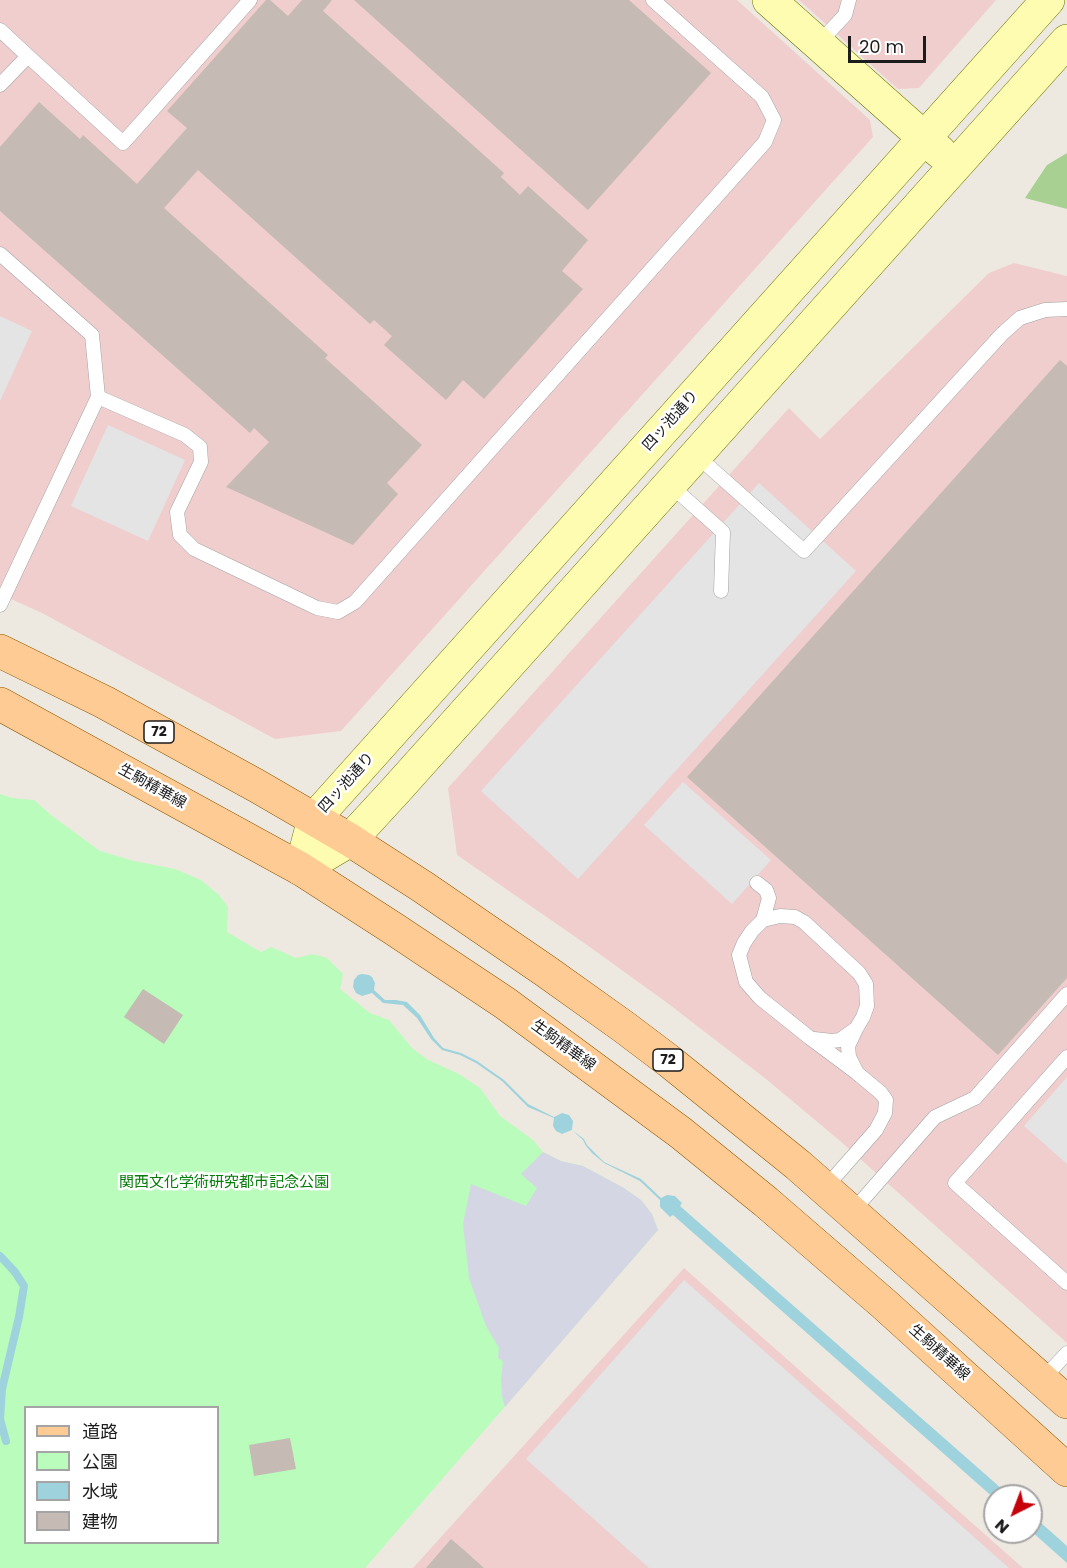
<!DOCTYPE html>
<meta charset="utf-8">
<style>
body{margin:0}
#map{position:relative;width:1067px;height:1568px;overflow:hidden;background:#eee9e0;font-family:Poppins,"Noto Sans JP",sans-serif}
canvas{display:block}
.legend{position:absolute;left:24px;top:1406px;width:195px;height:138px;box-sizing:border-box;background:#fff;border:2px solid #a4a4a4;margin:0;padding:8px 10px;list-style:none;font-size:18px;color:#1c1c1c}
.legend li{display:flex;align-items:center;gap:12px;height:30px}
.legend b{width:30px;border:2px solid #a4a4a4}
.north{position:absolute;left:983px;top:1484px;width:60px;height:60px;box-sizing:border-box;background:#fff;border:2px solid #a4a4a4;border-radius:50%;rotate:222deg;font-size:16px;font-weight:700;line-height:24px;text-align:center;color:#1c1c1c}
.north::after{content:'';display:block;margin:auto;width:21px;height:27px;background:#c7000a;clip-path:polygon(50% 0,100% 100%,50% 72%,0 100%)}
.scale{position:absolute;left:848px;top:36px;width:78px;height:27px;box-sizing:border-box;border:3px solid #1c1c1c;border-top:0;padding-left:8px;font-size:18px;line-height:21px;white-space:nowrap;color:#1c1c1c;-webkit-text-stroke:4px #fff;paint-order:stroke}
</style>
<div id="map">
<canvas width="1067" height="1568"></canvas>
<ul class="legend">
<li><b style="height:8px;background:#ffcb94"></b>道路</li>
<li><b style="height:16px;background:#b9fcbb"></b>公園</li>
<li><b style="height:16px;background:#9ed3de"></b>水域</li>
<li><b style="height:16px;background:#c6bab4"></b>建物</li>
</ul>
<div class="north">N</div>
<div class="scale">20 m</div>
</div>
<script>
const g = document.querySelector('canvas').getContext('2d');
g.lineJoin = 'round';
function paint(path, color) {
  g.fillStyle = color;
  g.fill(path, 'evenodd');
}
function poly(rows) {
  const path = new Path2D();
  for (const r of rows) {
    path.moveTo(r[0], r[1]);
    for (let i = 2; i < r.length; i += 2) path.lineTo(r[i], r[i + 1]);
  }
  return path;
}
function stroke(path, color, width, dash) {
  g.strokeStyle = color;
  g.lineWidth = width;
  g.lineCap = dash ? 'butt' : 'round';
  g.setLineDash(dash || []);
  g.stroke(path);
}
function drawText(font, color, halo, rows, align = 'center') {
  g.font = font + ' Poppins,"Noto Sans JP",sans-serif';
  g.lineWidth = 5;
  g.setLineDash([]);
  g.textBaseline = 'middle';
  g.strokeStyle = halo;
  g.fillStyle = color;
  for (const [text, x, y, turn = 0] of rows) {
    g.save();
    g.translate(x, y);
    g.rotate((+turn || 0) * Math.PI / 180);
    g.textAlign = isNaN(turn) ? turn : align;
    if (halo) g.strokeText(text, 0, 0);
    g.fillText(text, 0, 0);
    g.restore();
  }
}
const commercial = poly([
 [0,0,737,0,870,120,873,137,341,731,275,739,42,613,0,594],
 [799,0,996,0,919,88,898,89],
 [1014,263,1067,276,1067,1343,839,1140,766,1079,666,1002,587,945,457,855,448,788,789,408,820,439,989,273],
 [684,1268,1023,1568,413,1568]
]);
const forest = poly([
 [1067,153,1067,209,1025,198,1047,165]
]);
const park = poly([
 [0,794,12,798,34,800,51,815,100,851,134,861,175,869,201,880,219,895,228,907,227,932,261,952,271,947,296,958,313,954,327,958,343,974,340,989,370,1013,389,1020,412,1048,428,1060,459,1074,480,1088,500,1116,533,1140,543,1152,561,1161,583,1166,624,1188,641,1200,652,1214,658,1230,365,1568,0,1568],
 [26,1408,218,1408,218,1542,26,1542]
]);
const parking = poly([
 [0,316,32,331,0,401],
 [108,425,185,460,148,541,71,506],
 [759,483,856,571,578,879,481,791],
 [683,782,771,860,732,904,644,825],
 [1067,1077,1067,1164,1024,1126],
 [684,1280,1009,1568,649,1568,526,1459]
]);
const plaza = poly([
 [543,1152,561,1161,583,1166,624,1188,641,1200,652,1214,658,1230,505,1407,502,1396,501,1380,503,1361,498,1358,499,1348,486,1326,469,1278,463,1224,471,1184,526,1206,537,1188,521,1174]
]);
const water = poly([
 [362,974,369,975,372,977,375,983,374,990,385,1000,396,1000,407,1002,420,1015,434,1038,443,1048,461,1053,477,1061,504,1080,528,1104,554,1117,562,1113,569,1115,573,1121,572,1130,584,1139,587,1145,604,1162,641,1179,661,1198,667,1195,675,1196,682,1203,680,1206,1010,1496,995,1496,995,1499,673,1215,670,1217,660,1207,660,1200,640,1181,604,1163,592,1153,586,1146,583,1140,572,1130,562,1134,556,1131,553,1126,554,1118,528,1107,502,1081,476,1063,460,1055,442,1050,431,1039,417,1018,403,1005,383,1003,372,993,362,996,356,993,353,987,354,980,358,975],
 [1031,1514,1067,1546,1067,1563,1031,1531]
]);
const stream = poly([
 [0,1256,15,1272,24,1286,19,1317,2,1389,0,1419,6,1441]
]);
const building = poly([
 [266,0,270,0,288,16,302,0,332,0,323,11,504,173,501,177,520,195,528,186,588,240,562,271,583,289,484,399,463,380,446,400,384,345,392,336,374,320,370,324,198,170,164,208,328,355,325,358,422,445,387,483,398,494,353,545,226,487,269,442,254,428,250,433,0,211,0,147,39,102,80,139,83,135,137,184,187,128,167,111],
 [354,0,629,0,711,73,588,210],
 [1060,360,1067,366,1067,978,998,1055,687,777],
 [143,989,183,1015,164,1044,124,1017],
 [290,1438,296,1469,254,1476,249,1445],
 [451,1539,464,1550,484,1568,426,1568]
]);
const lane = poly([
 [0,30,28,56,0,85],
 [818,44,845,15,849,0],
 [28,56,123,143,250,0],
 [0,254,92,335,98,397,0,605],
 [98,397,185,435,200,447,201,462,177,512,180,535,194,549,317,608,338,612,355,602,765,142,774,120,762,97,653,0],
 [696,455,804,551,1002,334,1020,318,1045,310,1067,309],
 [669,484,723,532,721,591],
 [757,883,766,890,769,898,763,920],
 [814,1039,832,1041,840,1040,854,1030],
 [1067,1057,955,1183,1067,1283],
 [825,1188,876,1130,885,1113,886,1100,881,1093,857,1073,810,1038,760,998,746,982,739,955,744,943,752,931,763,920,780,916,795,917,804,922,859,973,866,984,867,1006,863,1017,856,1029,848,1046,849,1057,857,1073],
 [852,1212,935,1117,975,1098,1067,994],
 [1042,1380,1067,1353]
]);
const secondary = poly([
 [769,0,940,152],
 [301,869,314,819,1048,0],
 [301,869,350,840,396,790,1067,41]
]);
const primary = poly([
 [0,651,104,702,257,786,350,840,423,887,547,972,624,1027,669,1061,798,1165,1067,1402],
 [0,704,301,869,394,929,505,1003,681,1133,766,1202,884,1304,1067,1470]
]);
const shields = [
 [159,732,30],
 [668,1060,30]
];
const shieldNames = [
 ["72",159,732],
 ["72",668,1060]
];
const streetNames = [
 ["四ッ池通り",671,421,-48],
 ["四ッ池通り",347,783,-48],
 ["生駒精華線",152,787,29],
 ["生駒精華線",563,1046,36],
 ["生駒精華線",939,1353,42]
];
const parkNames = [
 ["関西文化学術研究都市記念公園",224,1183]
];
paint(commercial, '#f0cece');
paint(forest, '#a8d093');
paint(park, '#b9fcbb');
paint(parking, '#e4e4e4');
paint(plaza, '#d5d6e4');
paint(water, '#9ed3de');
stroke(stream, '#9ed3de', 8);
paint(building, '#c6bab4');
stroke(lane, '#a3a3a3', 15);
stroke(secondary, '#6f7500', 34);
stroke(primary, '#935b00', 34);
stroke(lane, '#fff', 14);
stroke(secondary, '#fdfcb0', 33);
stroke(primary, '#ffcb94', 33);
for (const [x, y, w] of shields) {
  const box = new Path2D();
  box.roundRect(x - w / 2, y - 11, w, 22, 4.5);
  g.fillStyle = '#fff';
  g.fill(box);
  stroke(box, '#1c1c1c', 1.5);
}
drawText('bold 14px', '#1c1c1c', null, shieldNames);
drawText('15px', '#1c1c1c', '#fff', streetNames);
drawText('15px', '#057e09', '#fff', parkNames);
</script>
